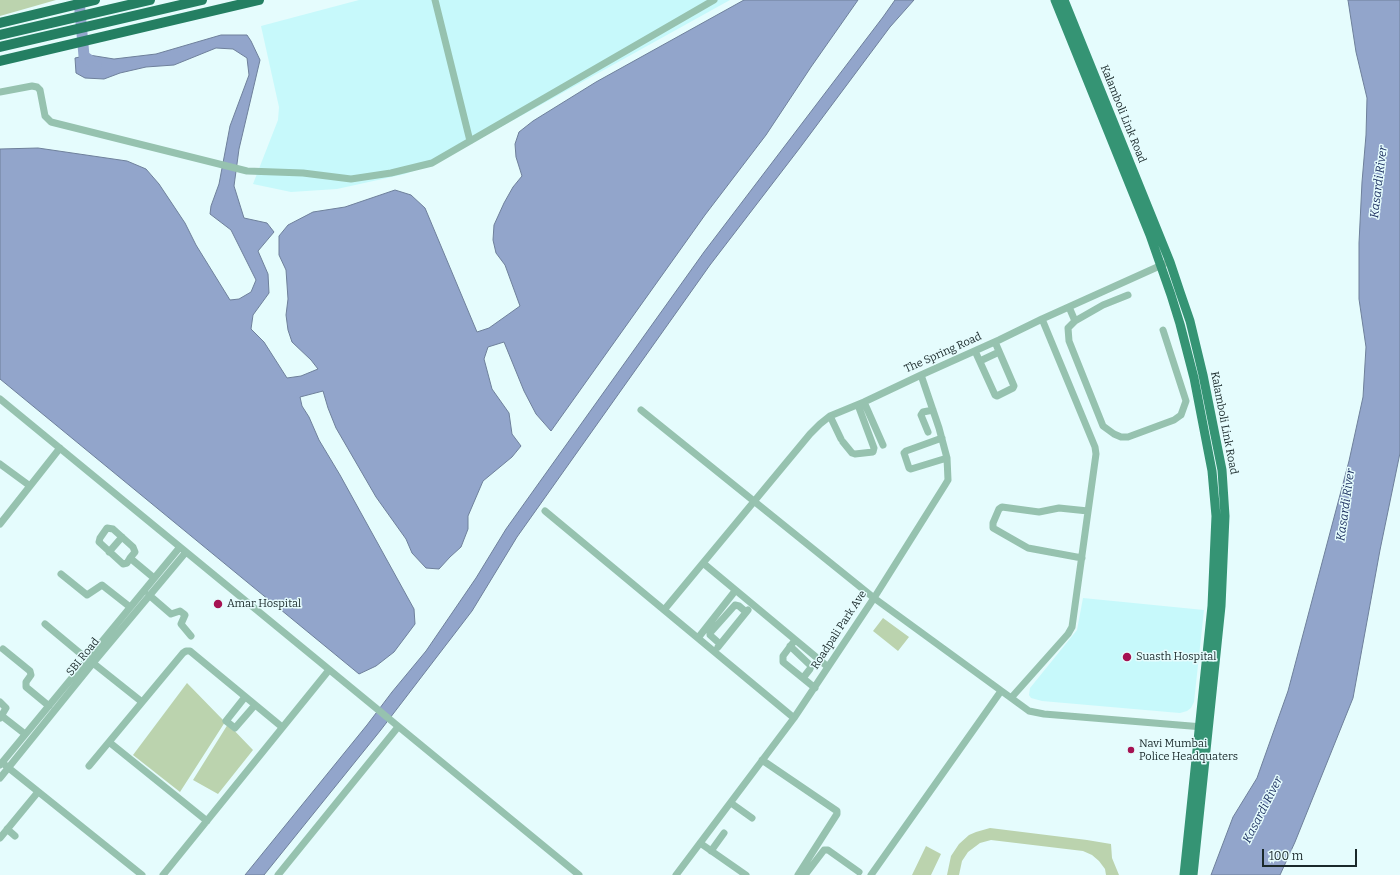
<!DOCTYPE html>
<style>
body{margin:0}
#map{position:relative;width:1400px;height:875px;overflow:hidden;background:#e5fcfd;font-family:Bitter,serif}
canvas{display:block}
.scale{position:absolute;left:1262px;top:849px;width:95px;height:18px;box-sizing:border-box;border:2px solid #1a292a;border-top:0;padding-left:5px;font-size:12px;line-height:14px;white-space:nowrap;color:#1a292a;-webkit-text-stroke:3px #e5fcfd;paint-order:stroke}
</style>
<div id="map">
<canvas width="1400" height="875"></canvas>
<div class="scale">100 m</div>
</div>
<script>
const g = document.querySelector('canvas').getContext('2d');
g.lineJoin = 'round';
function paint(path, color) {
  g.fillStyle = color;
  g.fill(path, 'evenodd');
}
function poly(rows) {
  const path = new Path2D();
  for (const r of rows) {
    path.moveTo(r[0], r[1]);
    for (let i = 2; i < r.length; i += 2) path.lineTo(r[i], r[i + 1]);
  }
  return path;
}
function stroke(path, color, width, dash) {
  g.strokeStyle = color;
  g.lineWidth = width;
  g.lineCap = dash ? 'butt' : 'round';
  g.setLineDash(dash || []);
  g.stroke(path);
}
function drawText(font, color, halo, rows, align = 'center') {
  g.font = font + ' Bitter,serif';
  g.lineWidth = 3;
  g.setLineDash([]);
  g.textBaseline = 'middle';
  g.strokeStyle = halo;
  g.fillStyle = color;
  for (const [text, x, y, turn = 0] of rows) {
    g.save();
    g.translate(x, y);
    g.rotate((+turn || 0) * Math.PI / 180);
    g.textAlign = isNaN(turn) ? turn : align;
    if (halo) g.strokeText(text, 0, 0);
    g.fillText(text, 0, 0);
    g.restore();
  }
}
const built = poly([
 [359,0,730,0,436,163,405,174,337,189,291,192,253,184,278,120,279,107,261,26],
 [1083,598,1204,610,1194,702,1191,708,1187,711,1180,713,1168,712,1042,701,1031,698,1029,695,1030,688,1077,630]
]);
const green = poly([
 [0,0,56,0,0,16],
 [883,618,909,637,898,651,873,631],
 [187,683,225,722,180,792,133,755],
 [228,724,253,750,218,794,193,780],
 [990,828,1087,840,1111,844,1112,858,1119,875,1106,875,1105,869,1099,861,1092,855,1083,851,991,840,980,843,968,852,962,861,959,875,947,875,951,856,959,844,969,835,976,832],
 [926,846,941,854,931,875,912,875]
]);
const water = poly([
 [744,0,858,0,811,67,766,135,705,215,551,431,536,414,524,391,504,342,488,347,484,359,492,389,509,413,512,434,521,446,512,457,483,481,468,516,468,529,461,547,450,557,439,569,426,568,412,553,406,539,376,497,336,428,328,408,323,391,300,397,302,406,309,417,319,440,340,475,414,609,415,624,394,652,376,666,359,674,0,379,0,149,38,148,127,161,146,169,159,184,185,223,196,245,230,300,239,299,251,292,256,280,231,230,210,214,211,206,219,184,230,126,249,75,247,58,233,49,216,48,174,65,146,67,120,73,104,79,85,78,76,73,75,58,89,55,114,59,156,54,221,35,247,35,251,41,260,60,239,149,234,186,244,218,267,223,274,232,258,251,268,274,269,293,253,315,251,329,264,342,287,378,301,376,318,369,311,360,292,342,288,330,286,315,288,299,286,270,279,255,279,236,288,225,313,212,345,207,395,190,411,195,425,208,477,332,489,328,520,306,505,265,496,253,493,240,494,225,504,203,513,187,522,176,516,157,515,144,519,132,533,121,596,82,744,0],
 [895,0,914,0,890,27,799,149,710,265,517,537,472,611,380,731,264,875,245,875,367,725,392,692,426,651,476,578,506,529,704,252,883,17,895,0],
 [1348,0,1400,0,1400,453,1380,550,1353,698,1295,842,1280,875,1211,875,1233,817,1257,778,1288,691,1349,461,1363,397,1366,347,1359,299,1359,243,1362,182,1366,135,1367,98,1356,52,1348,0]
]);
const river = poly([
 [79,0,84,56,96,65]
]);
const minor = poly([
 [435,0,470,141],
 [0,92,32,86,37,87,40,90,45,116,51,122,247,171,303,173,351,179,391,173,432,163,714,0],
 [1128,295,1103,305,1075,321,1068,328,1069,341,1103,426,1114,434,1121,437,1128,437,1174,420,1181,415,1186,401,1163,330],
 [1069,307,1075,321],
 [975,351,995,395,997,396,1013,388,1014,386,995,342],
 [980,361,999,352],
 [0,399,579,875],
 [864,402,883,445],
 [641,410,874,598,1029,711,1044,714,1203,727],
 [830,416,841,439],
 [928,432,921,415,923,412,933,410],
 [942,438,906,451,904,453,909,468,911,469,947,458],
 [843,442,852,453,855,454,873,452,874,448,858,405],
 [0,464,30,486],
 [545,511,794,718],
 [0,524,60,448],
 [109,552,122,537],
 [130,558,135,552,133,547,113,529,107,528,100,538,99,542,123,564,127,563,130,558,154,578],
 [1082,558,1028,548,993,528,993,523,999,509,1002,507,1039,512,1059,508,1088,511],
 [703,563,828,667],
 [61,574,87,595,102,585,130,607],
 [149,595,171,614,180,611,184,614,185,615,181,624,191,636],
 [664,610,810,434,820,424,830,416,864,402,921,375,999,340,1042,319,1164,264],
 [45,624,87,659],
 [698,638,735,591],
 [795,640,783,656,783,662,815,688],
 [720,644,710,635,710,633,735,605,739,606,746,612],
 [790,646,811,666,810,669,803,678],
 [718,647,748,610],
 [3,649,30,671,31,675,26,682,26,687,49,706],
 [93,663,142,702],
 [245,697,226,721,235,728,255,705],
 [1011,698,1068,634,1072,627,1096,454,1095,447,1042,319],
 [0,702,6,708,0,718],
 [2,716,25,734],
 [109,742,207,821],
 [762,760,837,811,837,814,798,875],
 [0,765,180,547],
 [5,765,142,875],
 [89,766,183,653,186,651,190,651,282,727],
 [0,778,93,663,186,552],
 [731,803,752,818],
 [7,829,15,836],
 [0,838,38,792],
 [700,843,746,875],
 [711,851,724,833],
 [163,875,329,670],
 [278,875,398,727],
 [676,875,794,718,874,598,945,485,948,480,947,458,939,428,921,375],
 [805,875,824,850,828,850,859,872],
 [871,875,1001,691]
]);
const major = poly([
 [1055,0,1150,235,1171,295,1180,324,1194,378,1212,471,1216,516,1212,606,1184,875],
 [1064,0,1170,262,1180,292,1190,321,1203,375,1222,470,1225,516,1221,606,1193,875]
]);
const highway = poly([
 [0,23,95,0],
 [0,35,150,0],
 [0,47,202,0],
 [0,61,259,0]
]);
const markers = [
 [218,604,5,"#a51252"],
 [1127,657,5,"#a51252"],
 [1131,750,4,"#a51252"]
];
const streetNames = [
 ["Kalamboli Link Road",1123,114,68],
 ["The Spring Road",943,353,-24],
 ["Kalamboli Link Road",1224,423,79],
 ["Roadpali Park Ave",839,630,-57],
 ["SBI Road",83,657,-51]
];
const poiNames = [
 ["Amar Hospital",227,604],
 ["Suasth Hospital",1136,657],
 ["Navi Mumbai",1139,744],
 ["Police Headquaters",1139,757]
];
const waterNames = [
 ["Kasardi River",1379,182,-83],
 ["Kasardi River",1346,505,-82],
 ["Kasardi River",1263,810,-63]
];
paint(built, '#c7f9fb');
paint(green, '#bbd3ae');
paint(water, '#92a5cb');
stroke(water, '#6e809b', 1);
stroke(river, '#92a5cb', 11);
stroke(minor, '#96c2af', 7);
stroke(major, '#359474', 9);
stroke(highway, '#247f62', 10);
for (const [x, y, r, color] of markers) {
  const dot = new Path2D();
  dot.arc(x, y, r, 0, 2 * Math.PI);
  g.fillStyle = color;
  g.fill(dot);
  stroke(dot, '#e5fcfd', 1.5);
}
drawText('11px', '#1a292a', '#e5fcfd', streetNames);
drawText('11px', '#1a292a', '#e5fcfd', poiNames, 'left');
drawText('italic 12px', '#192c5d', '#e5fcfd', waterNames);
</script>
